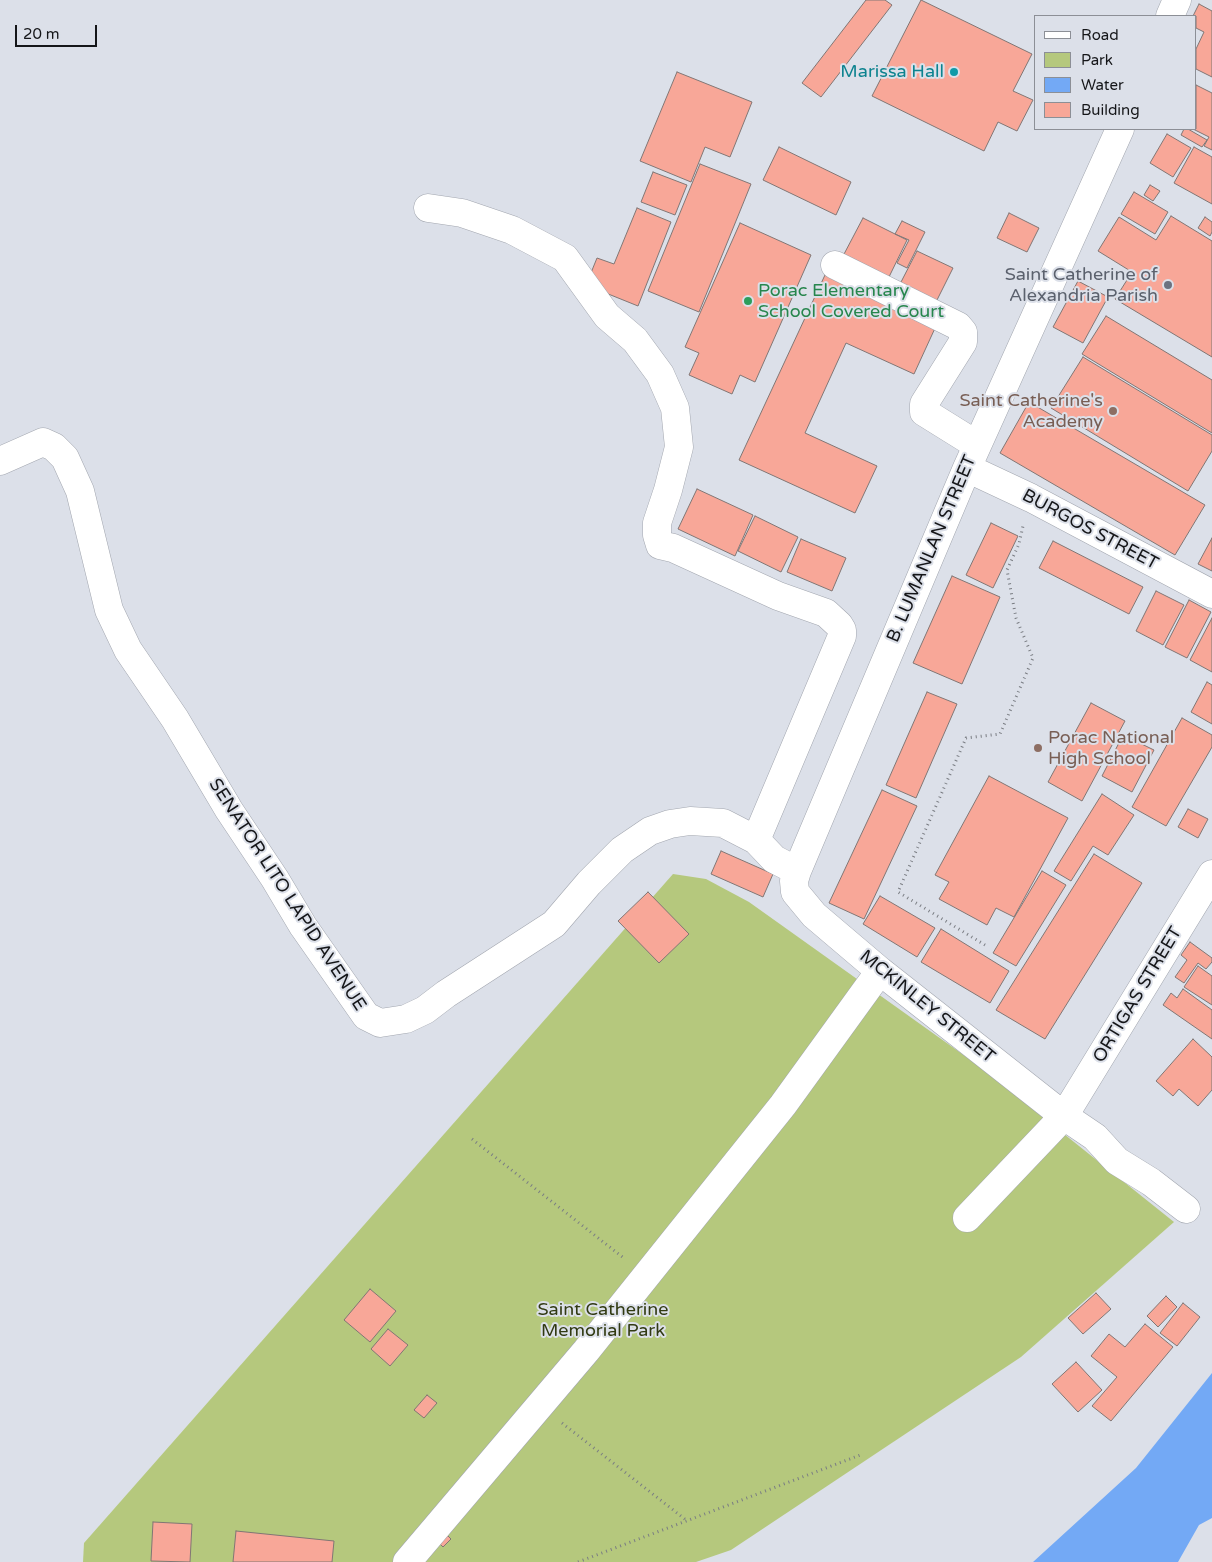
<!DOCTYPE html>
<style>
body{margin:0}
#map{position:relative;width:1212px;height:1562px;overflow:hidden;background:#dce0e9;font-family:"Varela Round",sans-serif}
canvas{display:block}
.legend{position:absolute;left:1034px;top:15px;width:162px;height:115px;box-sizing:border-box;background:#dce0e9;border:1px solid #8c8f96;margin:0;padding:6px 9px;list-style:none;font-size:15px;color:#151619}
.legend li{display:flex;align-items:center;gap:10px;height:25px}
.legend b{width:25px;border:1px solid #8c8f96}
.scale{position:absolute;left:15px;top:25px;width:82px;height:22px;box-sizing:border-box;border:2px solid #151619;border-top:0;padding-left:6px;font-size:15px;line-height:18px;white-space:nowrap;color:#151619;-webkit-text-stroke:4px #dce0e9;paint-order:stroke}
</style>
<div id="map">
<canvas width="1212" height="1562"></canvas>
<ul class="legend">
<li><b style="height:6px;background:#fff"></b>Road</li>
<li><b style="height:14px;background:#b5c87d"></b>Park</li>
<li><b style="height:14px;background:#73a9f5"></b>Water</li>
<li><b style="height:14px;background:#f8a798"></b>Building</li>
</ul>
<div class="scale">20 m</div>
</div>
<script>
const g = document.querySelector('canvas').getContext('2d');
g.lineJoin = 'round';
function paint(path, color) {
  g.fillStyle = color;
  g.fill(path, 'evenodd');
}
function poly(rows) {
  const path = new Path2D();
  for (const r of rows) {
    path.moveTo(r[0], r[1]);
    for (let i = 2; i < r.length; i += 2) path.lineTo(r[i], r[i + 1]);
  }
  return path;
}
function stroke(path, color, width, dash) {
  g.strokeStyle = color;
  g.lineWidth = width;
  g.lineCap = dash ? 'butt' : 'round';
  g.setLineDash(dash || []);
  g.stroke(path);
}
function drawText(font, color, halo, rows, align = 'center') {
  g.font = font + ' "Varela Round",sans-serif';
  g.lineWidth = 4;
  g.setLineDash([]);
  g.textBaseline = 'middle';
  g.strokeStyle = halo;
  g.fillStyle = color;
  for (const [text, x, y, turn = 0] of rows) {
    g.save();
    g.translate(x, y);
    g.rotate((+turn || 0) * Math.PI / 180);
    g.textAlign = isNaN(turn) ? turn : align;
    if (halo) g.strokeText(text, 0, 0);
    g.fillText(text, 0, 0);
    g.restore();
  }
}
const green = poly([
 [673,874,706,879,749,902,979,1066,1174,1222,1021,1357,731,1550,696,1562,83,1562,84,1543]
]);
const water = poly([
 [1212,1373,1212,1518,1199,1525,1178,1562,1033,1562,1136,1468]
]);
const building = poly([
 [866,0,885,0,892,5,821,97,802,83,866,0],
 [921,0,1032,54,1013,91,1033,100,1017,131,998,122,984,151,872,96,921,0],
 [1199,4,1212,11,1212,77,1196,69,1196,49,1204,32,1196,28,1196,16,1193,16,1199,4],
 [677,72,752,102,730,157,705,147,691,182,640,161,677,72],
 [1196,85,1212,93,1212,150,1204,146,1209,137,1193,129,1196,129,1196,85],
 [1184,129,1188,129,1207,140,1202,147,1181,135,1184,129],
 [1167,134,1191,148,1173,177,1150,163,1167,134],
 [779,147,851,182,836,215,763,180,779,147],
 [1194,147,1212,157,1212,204,1174,183,1194,147],
 [700,164,751,184,699,312,648,291,700,164],
 [653,172,687,185,675,215,641,202,653,172],
 [1150,185,1160,191,1153,201,1144,195,1150,185],
 [1134,192,1168,212,1155,234,1121,214,1134,192],
 [637,208,671,222,638,306,586,285,597,258,614,264,637,208],
 [1009,213,1039,228,1027,252,997,238,1009,213],
 [1171,216,1212,241,1212,357,1115,299,1132,272,1098,251,1119,217,1156,240,1171,216],
 [1205,217,1212,222,1212,232,1210,236,1198,228,1205,217],
 [863,218,907,240,888,279,843,256,863,218],
 [902,221,925,232,907,268,897,263,909,240,895,234,902,221],
 [740,223,811,255,755,382,740,375,732,394,689,375,699,353,685,347,740,223],
 [917,251,953,268,936,302,900,284,917,251],
 [825,275,936,326,914,374,846,343,805,433,877,466,855,513,739,460,825,275],
 [1078,281,1108,297,1083,343,1053,327,1078,281],
 [1106,316,1212,380,1212,433,1082,354,1106,316],
 [1083,357,1212,435,1212,451,1188,491,1051,408,1083,357],
 [1029,402,1205,505,1175,555,1000,453,1029,402],
 [697,489,753,515,735,556,678,529,697,489],
 [755,516,798,537,781,572,738,551,755,516],
 [991,523,1018,536,993,588,966,575,991,523],
 [1212,538,1212,571,1198,564,1212,538],
 [801,539,846,558,832,591,787,572,801,539],
 [1053,541,1143,587,1129,614,1039,568,1053,541],
 [952,576,1000,597,962,684,913,663,952,576],
 [1156,591,1184,605,1163,645,1136,631,1156,591],
 [1189,600,1211,612,1187,658,1165,647,1189,600],
 [1212,618,1212,672,1190,660,1212,618],
 [1207,682,1212,685,1212,724,1191,712,1207,682],
 [927,692,957,704,916,798,886,785,927,692],
 [1091,703,1125,721,1082,801,1048,782,1091,703],
 [1182,718,1212,735,1212,747,1166,826,1132,807,1182,718],
 [1123,735,1154,750,1132,792,1102,776,1123,735],
 [989,776,1068,818,1014,917,996,908,987,925,939,899,949,882,935,875,989,776],
 [882,790,917,806,864,919,829,903,882,790],
 [1102,794,1134,815,1108,855,1093,846,1071,881,1054,871,1102,794],
 [1188,809,1208,819,1198,838,1178,827,1188,809],
 [721,851,773,874,763,897,711,874,721,851],
 [1094,854,1142,883,1045,1039,996,1010,1094,854],
 [1042,871,1066,885,1016,966,993,953,1042,871],
 [648,892,689,934,659,963,618,921,648,892],
 [880,896,935,928,917,957,863,924,880,896],
 [941,929,1009,971,990,1003,921,962,941,929],
 [1190,942,1212,958,1212,962,1206,969,1198,963,1184,983,1175,977,1187,960,1181,955,1190,942],
 [1198,966,1212,976,1212,1005,1184,987,1198,966],
 [1183,989,1212,1010,1212,1039,1163,1005,1171,993,1177,998,1183,989],
 [1193,1039,1212,1057,1212,1090,1198,1106,1179,1089,1173,1096,1156,1081,1193,1039],
 [370,1289,396,1311,370,1342,344,1320,370,1289],
 [1096,1293,1111,1309,1083,1334,1068,1318,1096,1293],
 [1166,1296,1177,1307,1158,1327,1147,1316,1166,1296],
 [1183,1303,1200,1317,1177,1346,1160,1333,1183,1303],
 [1145,1324,1173,1347,1111,1421,1092,1406,1117,1377,1091,1356,1109,1334,1125,1347,1145,1324],
 [388,1329,408,1345,390,1366,371,1349,388,1329],
 [1076,1362,1102,1390,1078,1412,1052,1384,1076,1362],
 [427,1395,437,1403,424,1418,414,1410,427,1395],
 [153,1522,192,1524,190,1562,151,1561,153,1522],
 [442,1530,451,1539,443,1547,434,1538,442,1530],
 [236,1531,334,1541,332,1562,233,1562,236,1531]
]);
const path = poly([
 [985,945,898,892,966,738,1000,734,1033,658,1016,618,1007,570,1019,544,1023,526],
 [472,1139,625,1259],
 [562,1423,686,1520],
 [578,1562,863,1454]
]);
const minor = poly([
 [1170,16,1177,0],
 [1120,129,967,468,797,871,794,881,795,892,814,915,880,971,1064,1116,1095,1137,1117,1161,1151,1182,1186,1209],
 [428,208,462,213,512,230,565,258,607,316,635,340,660,374,675,408,679,447,668,490,657,523,657,535,660,545,673,548,778,596,826,613,839,625,842,630,842,636,756,840],
 [835,265,958,326,963,332,963,342,924,404,924,412,977,445],
 [0,461,43,442,54,447,65,458,80,491,109,610,128,650,175,719,229,810,275,879,303,926,366,1016,380,1023,406,1019,425,1010,446,994,554,924,589,883,622,850,650,831,670,824,690,821,723,823,756,840,774,859,797,871],
 [967,468,1031,498,1212,594],
 [967,1218,1064,1116,1212,874],
 [407,1562,586,1351,783,1105,880,971]
]);
const markers = [
 [954,72,5,"#0f9aa8"],
 [1168,285,5,"#6b7280"],
 [748,301,5,"#2e9e5b"],
 [1113,411,5,"#8d6e63"],
 [1038,748,5,"#8d6e63"]
];
const cultureNames = [
 ["Marissa Hall",944,72]
];
const worshipNames = [
 ["Saint Catherine of",1158,275],
 ["Alexandria Parish",1158,296]
];
const leisureNames = [
 ["Porac Elementary",758,291],
 ["School Covered Court",758,312]
];
const educationNames = [
 ["Saint Catherine's",1103,401],
 ["Academy",1103,422],
 ["Porac National",1048,738,"left"],
 ["High School",1048,759,"left"]
];
const streetNames = [
 ["BURGOS STREET",1090,530,28],
 ["B. LUMANLAN STREET",932,549,-67],
 ["SENATOR LITO LAPID AVENUE",287,895,57],
 ["ORTIGAS STREET",1138,995,-59],
 ["MCKINLEY STREET",927,1007,39]
];
const parkNames = [
 ["Saint Catherine",603,1310],
 ["Memorial Park",603,1331]
];
paint(green, '#b5c87d');
paint(water, '#73a9f5');
paint(building, '#f8a798');
stroke(building, '#817674', 1);
stroke(minor, '#a2a6af', 29);
stroke(path, '#7a7d83', 3, [1, 4]);
stroke(minor, '#fff', 28);
for (const [x, y, r, color] of markers) {
  const dot = new Path2D();
  dot.arc(x, y, r, 0, 2 * Math.PI);
  g.fillStyle = color;
  g.fill(dot);
  stroke(dot, '#dce0e9', 2);
}
drawText('18px', '#0d838f', '#dce0e9', cultureNames, 'right');
drawText('18px', '#5b616d', '#dce0e9', worshipNames, 'right');
drawText('18px', '#27864d', '#dce0e9', leisureNames, 'left');
drawText('18px', '#785e54', '#dce0e9', educationNames, 'right');
drawText('18px', '#151619', '#dce0e9', streetNames);
drawText('18px', '#313a12', '#dce0e9', parkNames);
</script>
